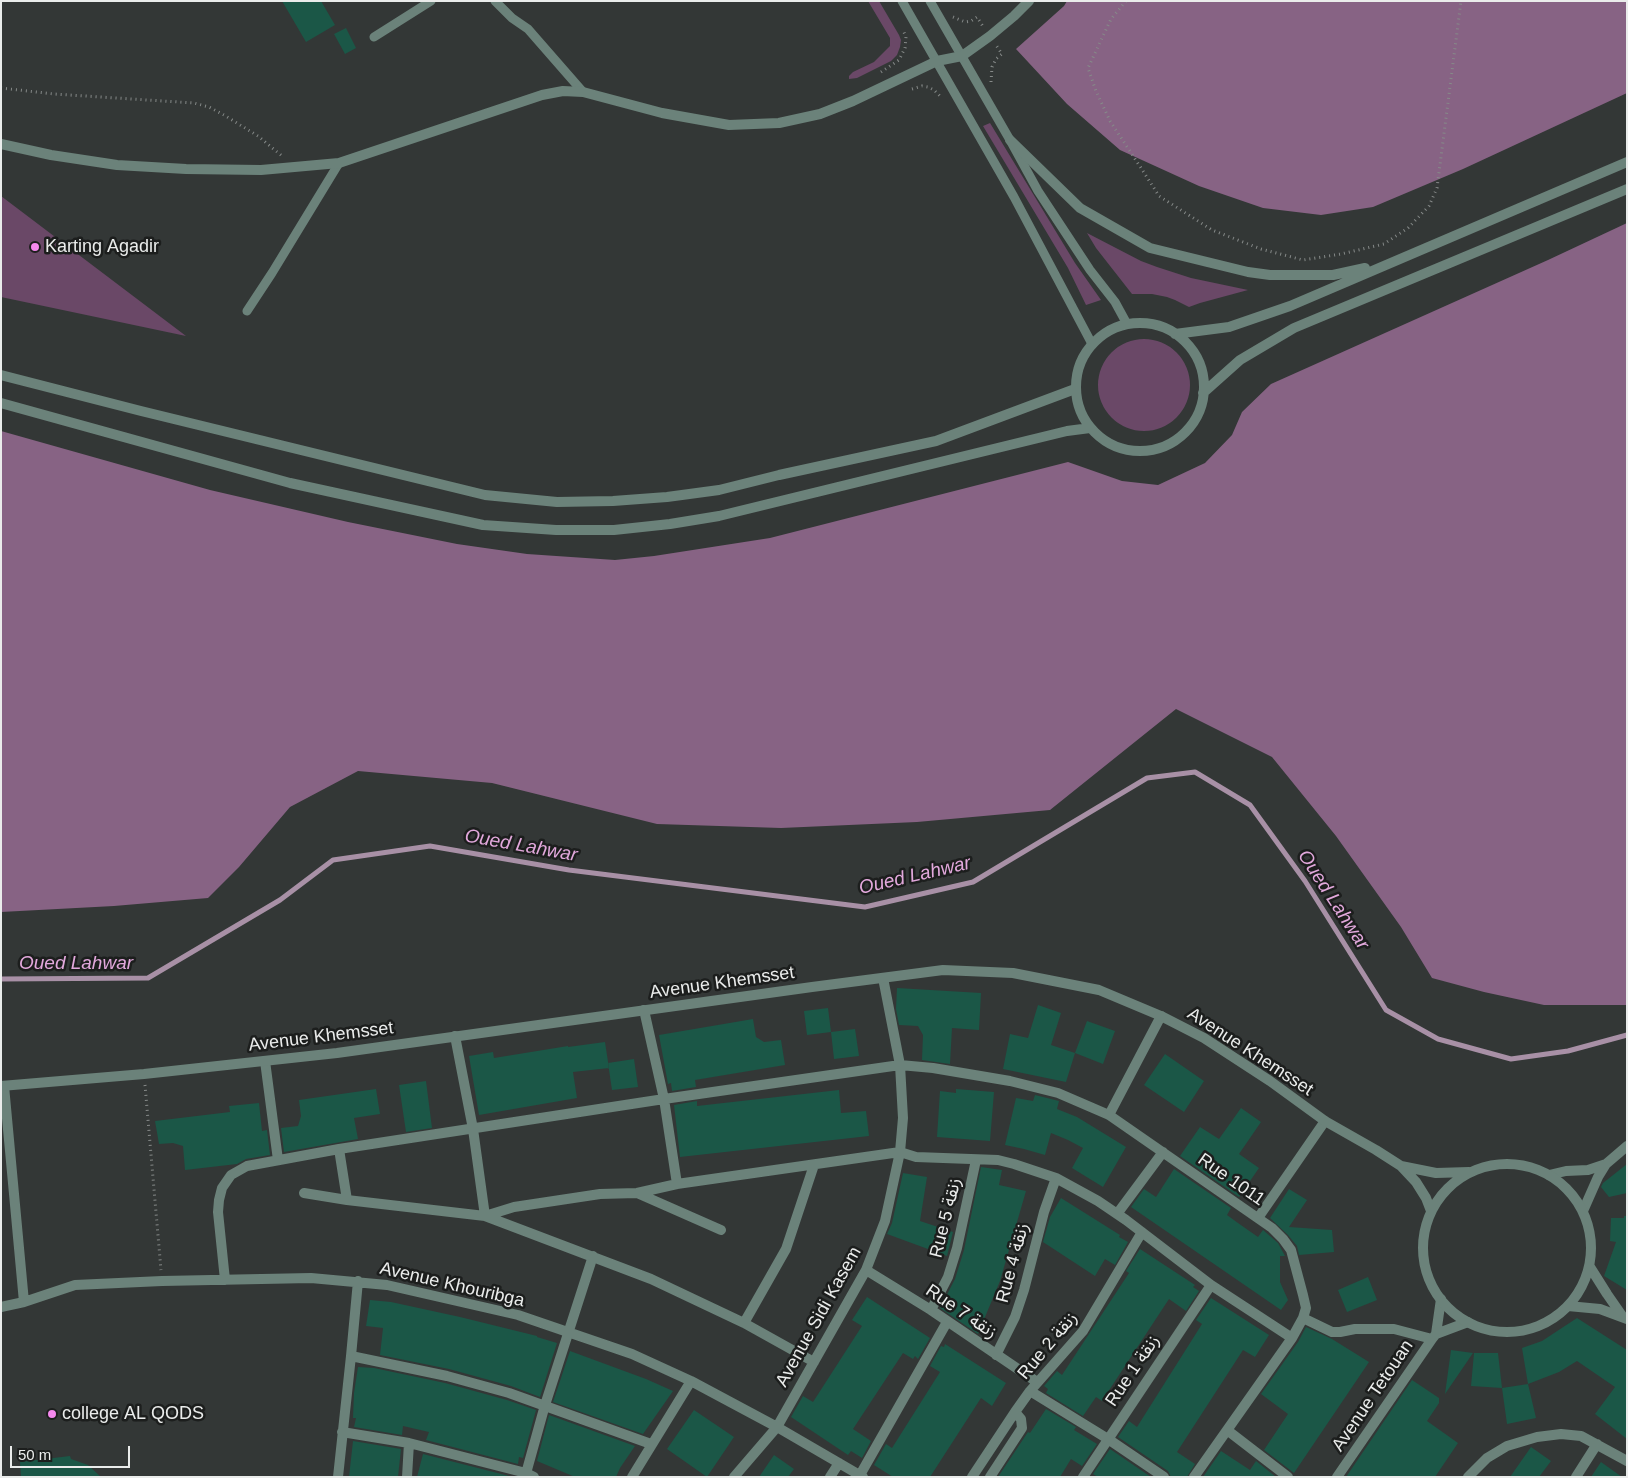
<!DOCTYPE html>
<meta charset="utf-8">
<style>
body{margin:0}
#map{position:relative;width:1628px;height:1478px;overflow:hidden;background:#333736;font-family:Arial,sans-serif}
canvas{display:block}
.frame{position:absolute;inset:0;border:2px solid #eaeceb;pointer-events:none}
.scale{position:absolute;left:10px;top:1446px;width:120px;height:22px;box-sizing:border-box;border:2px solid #eaeceb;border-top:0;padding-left:6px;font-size:15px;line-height:18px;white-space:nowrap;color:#eaeceb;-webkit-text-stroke:4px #1c1e1d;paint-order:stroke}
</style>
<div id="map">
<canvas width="1628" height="1478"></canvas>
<div class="frame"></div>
<div class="scale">50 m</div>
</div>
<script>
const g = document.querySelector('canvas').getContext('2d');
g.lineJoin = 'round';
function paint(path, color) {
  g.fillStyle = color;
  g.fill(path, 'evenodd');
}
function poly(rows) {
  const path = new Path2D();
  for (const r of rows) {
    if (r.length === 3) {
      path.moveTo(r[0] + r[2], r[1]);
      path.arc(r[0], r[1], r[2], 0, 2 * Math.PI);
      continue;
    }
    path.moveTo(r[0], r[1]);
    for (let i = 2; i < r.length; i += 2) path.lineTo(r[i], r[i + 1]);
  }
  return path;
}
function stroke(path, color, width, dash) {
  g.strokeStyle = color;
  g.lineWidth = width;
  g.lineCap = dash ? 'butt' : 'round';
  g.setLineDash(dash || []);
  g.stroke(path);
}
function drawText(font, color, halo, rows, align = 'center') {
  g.font = font + ' Arial,"Noto Sans Arabic",sans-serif';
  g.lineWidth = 5;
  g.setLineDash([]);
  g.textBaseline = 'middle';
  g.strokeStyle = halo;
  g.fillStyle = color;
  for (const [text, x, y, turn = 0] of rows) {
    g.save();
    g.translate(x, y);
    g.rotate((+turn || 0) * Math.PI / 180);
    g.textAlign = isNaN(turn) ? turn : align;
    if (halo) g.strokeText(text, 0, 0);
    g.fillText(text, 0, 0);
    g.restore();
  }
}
const green = poly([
 [868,1,879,1,899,35,901,40,900,47,897,55,891,61,857,78,849,79,849,76,853,72,874,62,890,46,890,38],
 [990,123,1075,263,1101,300,1086,305,1068,268,983,126],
 [1,196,186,336,1,297],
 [1087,233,1141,261,1157,267,1191,278,1248,290,1200,303,1189,307,1175,300,1167,297,1152,294,1132,294,1096,248],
 [1144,385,46]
]);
const forest = poly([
 [1067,1,1627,1,1627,93,1463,169,1373,207,1321,215,1263,208,1199,186,1120,150,1067,104,1016,49,1064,6],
 [1627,223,1627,1005,1544,1005,1484,992,1432,978,1401,927,1336,836,1272,757,1176,709,1050,810,917,822,781,828,657,824,492,783,358,771,290,807,239,867,208,898,114,906,1,912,1,431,210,490,348,522,457,544,527,554,615,560,654,556,770,538,1068,462,1122,481,1158,485,1205,463,1232,435,1242,412,1271,384,1548,260]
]);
const stream = poly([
 [1,979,148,978,280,900,333,860,430,846,569,870,865,907,973,882,1147,778,1195,772,1250,805,1305,881,1386,1010,1438,1039,1511,1059,1568,1051,1627,1035]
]);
const building = poly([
 [282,1,321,1,335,25,306,42],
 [346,28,356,48,345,54,334,34],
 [897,988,981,993,979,1030,952,1028,950,1064,922,1060,923,1035,918,1026,899,1025,896,1009],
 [1038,1005,1061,1013,1051,1045,1075,1053,1066,1082,1003,1069,1010,1034,1028,1038],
 [828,1008,831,1032,807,1035,804,1011],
 [753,1019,756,1037,764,1042,781,1040,785,1065,695,1080,696,1087,672,1091,671,1083,668,1084,659,1035],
 [1087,1021,1115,1031,1103,1064,1075,1053],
 [855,1029,859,1056,834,1059,831,1032],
 [605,1042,609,1068,573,1072,577,1098,479,1115,469,1056,493,1052,494,1058,568,1046,568,1047],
 [1165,1054,1204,1081,1184,1112,1144,1085],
 [634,1059,638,1087,612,1090,608,1063],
 [426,1081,432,1128,406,1132,399,1085],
 [376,1089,380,1114,354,1118,358,1139,284,1152,281,1128,298,1126,301,1116,299,1100],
 [956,1089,994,1092,990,1141,937,1137,940,1091,956,1093],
 [839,1090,841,1113,866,1111,869,1136,680,1157,674,1105,697,1101,697,1106],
 [1035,1095,1059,1101,1057,1109,1077,1117,1126,1147,1103,1187,1072,1168,1083,1148,1068,1140,1051,1133,1045,1155,1024,1149,1005,1145,1016,1098,1033,1101],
 [259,1103,262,1131,267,1130,270,1155,246,1159,237,1164,185,1170,183,1146,173,1143,159,1144,155,1121,230,1112,229,1106],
 [1241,1108,1261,1122,1239,1154,1259,1168,1239,1197,1180,1156,1200,1127,1219,1139],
 [1627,1164,1627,1193,1609,1197,1601,1187,1603,1183],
 [981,1167,1002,1170,999,1185,1026,1191,1000,1281,978,1334,940,1308,955,1279,964,1250],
 [1174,1169,1231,1208,1227,1215,1238,1223,1258,1237,1263,1230,1278,1243,1285,1256,1280,1256,1280,1282,1288,1300,1281,1310,1131,1207,1144,1189,1156,1197],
 [903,1173,927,1177,920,1221,953,1232,947,1256,887,1234,892,1223],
 [1289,1189,1307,1200,1289,1227,1332,1230,1334,1252,1299,1255,1297,1246,1288,1235,1270,1218],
 [1061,1198,1120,1235,1119,1237,1128,1242,1115,1265,1105,1259,1095,1276,1043,1242,1050,1217],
 [1624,1216,1627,1216,1627,1290,1604,1276,1616,1242,1610,1241,1611,1218,1624,1218],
 [1140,1249,1195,1285,1193,1287,1199,1291,1186,1311,1169,1299,1102,1401,1096,1397,1083,1416,1046,1393,1048,1389,1044,1386,1057,1371,1062,1375,1129,1273,1126,1271],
 [1368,1277,1377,1300,1347,1312,1338,1290],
 [867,1297,930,1338,918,1359,915,1356,913,1359,903,1353,853,1429,871,1441,862,1458,851,1451,848,1455,791,1417,803,1396,813,1402,862,1326,852,1320],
 [1211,1298,1269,1335,1255,1357,1243,1350,1177,1452,1195,1464,1187,1477,1171,1477,1168,1471,1118,1437,1129,1421,1137,1427,1202,1324,1196,1320],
 [370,1300,391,1302,460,1317,537,1336,537,1337,557,1343,540,1397,511,1386,449,1369,380,1355,383,1328,366,1326],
 [1577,1318,1627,1350,1627,1439,1595,1414,1615,1387,1577,1361,1559,1372,1528,1384,1522,1348,1542,1341],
 [1306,1327,1332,1339,1369,1362,1294,1473,1264,1450,1288,1414,1261,1394,1298,1342],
 [945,1344,1006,1383,992,1406,981,1398,930,1477,893,1477,874,1465,886,1444,892,1448,940,1372,930,1366,941,1346,944,1347],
 [1451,1350,1473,1353,1445,1394],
 [570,1351,646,1379,673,1391,643,1434,553,1402],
 [1474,1353,1498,1353,1502,1388,1471,1386],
 [358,1367,374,1368,445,1383,507,1400,536,1410,523,1458,519,1457,518,1464,426,1440,429,1432,403,1426,402,1435,354,1427,356,1418,353,1418,354,1393],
 [1412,1380,1439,1398,1439,1403,1427,1421,1458,1443,1435,1477,1346,1477],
 [1528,1384,1536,1418,1507,1424,1502,1388],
 [1046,1409,1076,1427,1074,1430,1097,1444,1082,1466,1071,1459,1060,1477,998,1477,1028,1432,1030,1433],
 [694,1410,734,1437,707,1477,667,1449],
 [549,1415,635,1446,620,1468,616,1477,575,1477,537,1461],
 [353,1441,401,1449,398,1477,349,1477],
 [1531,1447,1551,1461,1539,1477,1510,1477],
 [1110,1449,1151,1477,1098,1477,1093,1474],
 [1221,1451,1250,1470,1256,1461,1276,1477,1203,1477],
 [423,1454,513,1477,417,1477],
 [774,1455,794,1469,788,1477,759,1477],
 [70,1456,71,1459,88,1465,101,1477,21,1477,20,1462],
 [1601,1462,1622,1477,1591,1477]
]);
const path = poly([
 [1126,1,1111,19,1088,68,1096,91,1110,121,1143,171,1159,196,1212,230,1261,249,1303,260,1341,254,1384,244,1408,228,1429,206,1437,188,1461,1],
 [953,17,965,22,971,21,977,17,984,28],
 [881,72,899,60,905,48,906,37,903,30],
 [991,82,992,67,996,59,1002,54,996,45],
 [1,88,54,94,194,103,209,107,224,115,258,136,282,156],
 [912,89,922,86,928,87,934,90,941,97],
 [145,1085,161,1270]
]);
const service = poly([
 [495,1,512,18,528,29,583,92],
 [902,1,1014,197,1092,344],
 [930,1,1010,140,1038,191,1090,270,1115,302,1127,324],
 [374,37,431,1],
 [247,311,272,273,339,163]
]);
const minor = poly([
 [1,144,51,155,117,165,186,169,261,170,339,163,542,95,563,91,583,92,662,113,729,125,779,123,820,114,853,101,937,61,962,56,990,36,1014,16,1029,1],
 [644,1010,664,1099,677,1184],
 [455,1036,473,1129,485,1216,514,1207,600,1194,637,1193,677,1184,900,1152,916,1157,998,1160,1014,1164,1056,1178,1098,1201,1126,1220,1211,1285,1292,1338],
 [265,1061,278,1160],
 [4,1086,24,1302],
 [1109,1115,1161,1016],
 [339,1149,347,1200],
 [1549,1175,1566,1171,1588,1170,1606,1164],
 [304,1193,347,1200,485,1216,651,1279,744,1323,814,1362],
 [637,1193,721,1230],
 [1583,1211,1598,1177,1606,1164,1627,1146],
 [1117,1214,1163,1152],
 [1258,1218,1325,1121],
 [866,1270,931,1310,1037,1382],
 [225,1280,218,1212,219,1200,222,1188,231,1175,247,1166,339,1149,664,1099,900,1065,933,1068,1010,1081,1058,1093,1109,1115,1272,1228,1283,1239,1291,1250,1303,1295,1306,1308,1303,1318,1292,1338,1194,1477],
 [358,1281,351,1356,447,1376,509,1393,651,1444],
 [1,1307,24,1302,75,1285,162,1281,311,1278,387,1285,518,1315,632,1354,691,1381,777,1427,863,1477],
 [931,1310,948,1277,957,1248,976,1160],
 [1303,1318,1332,1332,1340,1332,1355,1329,1394,1329,1432,1339],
 [744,1323,786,1249,814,1165],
 [1436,1334,1441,1299],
 [996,1355,1015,1317,1024,1290,1044,1212,1056,1178],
 [1030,1391,1108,1439,1164,1477],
 [1227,1430,1288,1477],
 [342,1432,409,1443,526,1473,534,1477],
 [860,1475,947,1322],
 [338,1477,351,1356],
 [407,1477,409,1443],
 [525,1477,545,1405,593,1256],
 [632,1477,691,1381],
 [734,1477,777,1427,866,1270,885,1221,900,1152,903,1118,900,1065,883,978],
 [830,1477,839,1463],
 [972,1477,1015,1412,1030,1391,1083,1331,1142,1232],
 [990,1477,1022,1428,1021,1419,1015,1412],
 [1083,1477,1211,1285],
 [1337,1477,1432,1339,1436,1334,1468,1322],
 [1468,1477,1487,1458,1507,1446,1537,1437,1561,1434,1581,1436,1627,1461],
 [1576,1477,1597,1444]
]);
const tertiary = poly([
 [1010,140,1080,208,1150,248,1248,272,1270,275,1333,275,1365,268],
 [1140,387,64],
 [1175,334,1229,327,1290,306,1627,162],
 [1,375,141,411,485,495,557,502,613,501,667,497,719,490,779,475,936,441,1075,389],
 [1203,393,1240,360,1294,328,1627,189],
 [1,403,290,483,483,525,556,530,614,530,670,524,719,516,1067,431,1090,428],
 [1,1086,144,1074,337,1053,812,987,943,970,1013,973,1099,990,1161,1016,1204,1038,1270,1081,1325,1121,1376,1150,1401,1166,1416,1182,1426,1198,1431,1211],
 [1507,1248,84],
 [1401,1166,1436,1173,1469,1172],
 [1590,1267,1607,1294,1623,1317],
 [1568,1306,1600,1309,1627,1319]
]);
const markers = [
 [35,247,5,"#f689ee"],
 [52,1414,5,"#f689ee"]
];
const poiNames = [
 ["Karting Agadir",45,247],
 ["college AL QODS",62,1414]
];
const streetNames = [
 ["Avenue Khemsset",722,983,-8],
 ["Avenue Khemsset",321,1037,-7],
 ["Avenue Khemsset",1250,1052,33],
 ["Rue 1011",1231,1180,35],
 ["Rue 5 زنقة",946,1218,-76],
 ["Rue 4 زنقة",1013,1263,-75],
 ["Avenue Khouribga",452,1285,13],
 ["Rue 7 زنقة",961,1312,34],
 ["Avenue Sidi Kasem",819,1317,-61],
 ["Rue 2 زنقة",1048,1346,-50],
 ["Rue 1 زنقة",1133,1371,-56],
 ["Avenue Tetouan",1373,1396,-56]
];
const waterNames = [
 ["Oued Lahwar",521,846,10],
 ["Oued Lahwar",915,876,-13],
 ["Oued Lahwar",1333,900,57],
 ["Oued Lahwar",76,964]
];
paint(green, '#6a4867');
paint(forest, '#876384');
stroke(stream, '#a890a6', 5);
paint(building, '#1b5747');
stroke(path, '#868a89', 3, [1, 4]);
stroke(service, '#6b827a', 9);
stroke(minor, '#6b827a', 10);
stroke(tertiary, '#6b827a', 10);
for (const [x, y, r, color] of markers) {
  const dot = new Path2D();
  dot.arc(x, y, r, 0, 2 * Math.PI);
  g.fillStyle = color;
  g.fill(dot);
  stroke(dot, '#1c1e1d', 2);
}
drawText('18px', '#eaeceb', '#1c1e1d', poiNames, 'left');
drawText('18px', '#eaeceb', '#1c1e1d', streetNames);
drawText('italic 19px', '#e2a8dc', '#1c1e1d', waterNames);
</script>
